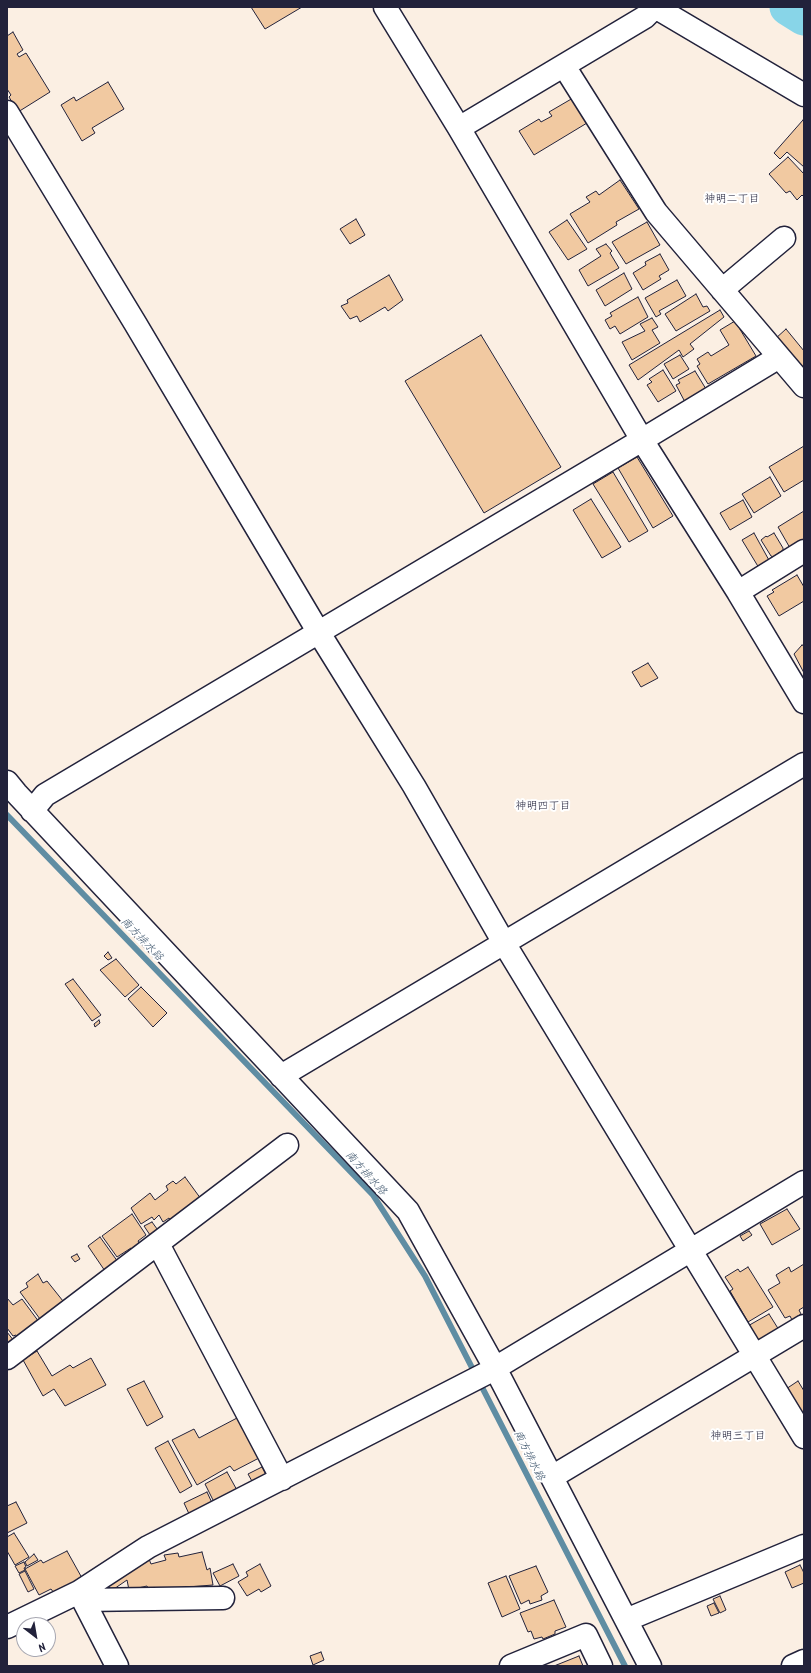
<!DOCTYPE html>
<meta charset="utf-8">
<style>
body{margin:0}
#map{position:relative;width:811px;height:1673px;overflow:hidden;background:#fbefe3;font-family:Kalam,sans-serif}
canvas{display:block}
.frame{position:absolute;inset:0;border:8px solid #22223b;pointer-events:none}
.north{position:absolute;left:16px;top:1617px;width:40px;height:40px;box-sizing:border-box;background:#fff;border:1px solid #a7a7b1;border-radius:50%;rotate:149deg;font-size:11px;font-weight:700;line-height:16px;text-align:center;color:#22223b}
.north::after{content:'';display:block;margin:auto;width:14px;height:18px;background:#22223b;clip-path:polygon(50% 0,100% 100%,50% 72%,0 100%)}
</style>
<div id="map">
<canvas width="811" height="1673"></canvas>
<div class="frame"></div>
<div class="north">N</div>
</div>
<script>
const g = document.querySelector('canvas').getContext('2d');
g.lineJoin = 'round';
function poly(rows) {
  const path = new Path2D();
  for (const r of rows) {
    path.moveTo(r[0], r[1]);
    for (let i = 2; i < r.length; i += 2) path.lineTo(r[i], r[i + 1]);
  }
  return path;
}
function stroke(path, color, width, dash) {
  g.strokeStyle = color;
  g.lineWidth = width;
  g.lineCap = dash ? 'butt' : 'round';
  g.setLineDash(dash || []);
  g.stroke(path);
}
function paint(path, color) {
  g.fillStyle = color;
  g.fill(path, 'evenodd');
}
function drawText(font, color, halo, rows, align = 'center') {
  g.font = font + ' Kalam,"Klee One",sans-serif';
  g.lineWidth = 4;
  g.setLineDash([]);
  g.textBaseline = 'middle';
  g.strokeStyle = halo;
  g.fillStyle = color;
  for (const [text, x, y, turn = 0] of rows) {
    g.save();
    g.translate(x, y);
    g.rotate((+turn || 0) * Math.PI / 180);
    g.textAlign = isNaN(turn) ? turn : align;
    if (halo) g.strokeText(text, 0, 0);
    g.fillText(text, 0, 0);
    g.restore();
  }
}
const stream = poly([
 [7,815,373,1195,425,1276,625,1666]
]);
const river = poly([
 [788,7,804,17]
]);
const building = poly([
 [251,7,302,7,265,29,251,7],
 [13,32,23,50,17,54,19,57,26,53,50,92,18,112,9,97,11,95,7,89,7,36,13,32],
 [108,82,124,109,92,128,95,133,82,141,61,105,74,97,76,101,108,82],
 [573,98,587,123,534,155,519,131,539,119,541,122,552,116,549,112,573,98],
 [803,120,804,121,804,167,787,152,780,159,774,153,803,120],
 [788,157,804,174,804,197,802,195,797,200,790,191,786,193,769,174,788,157],
 [620,180,639,209,616,222,617,225,588,243,570,214,590,202,586,197,596,191,599,195,620,180],
 [356,219,365,235,350,244,340,229,356,219],
 [567,220,587,249,568,260,549,232,567,220],
 [647,222,660,245,626,264,612,242,647,222],
 [606,244,612,251,610,253,619,268,588,286,579,270,601,256,596,249,606,244],
 [660,254,669,270,659,276,661,279,643,290,633,273,646,265,645,262,660,254],
 [624,273,632,289,605,306,596,290,624,273],
 [389,275,403,300,388,311,385,307,360,322,357,316,350,319,341,306,348,303,347,300,389,275],
 [677,280,686,296,659,311,661,314,656,317,645,298,677,280],
 [696,294,703,307,707,306,710,311,676,331,665,314,696,294],
 [638,297,648,317,620,334,615,326,610,329,605,320,612,316,610,313,638,297],
 [720,310,724,317,690,344,694,349,683,357,679,350,638,380,629,365,720,310],
 [652,318,658,327,652,330,660,343,632,360,622,342,645,331,640,324,652,318],
 [735,321,756,356,708,384,697,366,700,364,697,359,708,352,711,356,729,345,720,330,735,321],
 [786,329,804,351,804,371,775,339,786,329],
 [481,335,561,467,484,513,405,381,481,335],
 [680,355,689,369,673,379,664,364,680,355],
 [663,370,676,391,658,402,647,385,652,382,649,379,663,370],
 [695,371,706,389,685,402,676,385,680,383,678,380,695,371],
 [804,446,804,480,784,492,769,467,804,446],
 [637,457,673,516,653,528,618,468,637,457],
 [613,472,648,531,629,542,593,484,613,472],
 [770,477,781,496,754,513,742,494,770,477],
 [591,499,621,547,602,558,573,510,591,499],
 [743,500,752,517,730,530,720,513,743,500],
 [804,511,804,540,790,548,778,527,804,511],
 [754,533,770,562,759,568,742,540,754,533],
 [774,533,783,548,783,550,773,557,771,556,761,540,766,536,767,537,774,533],
 [797,575,804,587,804,601,779,616,767,596,774,592,772,590,797,575],
 [802,645,804,646,804,673,794,654,802,645],
 [648,663,658,678,641,687,632,672,648,663],
 [108,952,112,958,108,960,104,956,108,952],
 [116,959,139,985,125,997,100,970,116,959],
 [73,979,101,1015,92,1021,65,984,73,979],
 [141,987,167,1013,153,1027,128,999,141,987],
 [99,1020,100,1023,95,1027,94,1024,99,1020],
 [185,1177,201,1199,171,1221,169,1218,163,1222,159,1215,154,1220,152,1217,141,1224,131,1208,150,1193,155,1200,168,1190,166,1186,173,1181,176,1184,185,1177],
 [787,1209,800,1229,772,1245,760,1224,787,1209],
 [132,1214,146,1235,138,1241,141,1246,133,1251,131,1248,117,1257,102,1236,132,1214],
 [152,1222,160,1233,152,1238,144,1226,152,1222],
 [749,1231,752,1235,743,1241,740,1236,749,1231],
 [100,1237,118,1262,105,1271,88,1246,100,1237],
 [77,1254,80,1259,75,1262,71,1257,77,1254],
 [804,1264,804,1307,799,1310,801,1314,792,1320,790,1316,785,1318,768,1290,780,1283,776,1275,789,1267,791,1272,804,1264],
 [748,1267,773,1307,748,1322,730,1291,733,1289,725,1277,738,1269,740,1272,748,1267],
 [38,1274,43,1283,47,1281,63,1301,40,1319,20,1292,28,1287,26,1283,38,1274],
 [7,1298,13,1305,22,1299,39,1322,18,1338,16,1335,13,1336,7,1328,7,1298],
 [769,1314,779,1330,756,1343,746,1327,769,1314],
 [7,1332,14,1341,7,1346,7,1332],
 [37,1351,52,1376,70,1365,73,1368,91,1358,106,1385,65,1406,54,1389,43,1396,23,1360,37,1351],
 [144,1381,163,1417,147,1426,127,1389,144,1381],
 [798,1381,804,1391,804,1412,801,1414,786,1389,798,1381],
 [237,1418,259,1458,234,1471,230,1466,197,1485,172,1440,194,1429,199,1438,237,1418],
 [168,1441,192,1486,180,1493,155,1448,168,1441],
 [262,1467,266,1475,253,1483,248,1474,262,1467],
 [227,1472,238,1492,215,1504,205,1484,227,1472],
 [207,1492,213,1505,190,1516,184,1503,207,1492],
 [16,1502,27,1523,7,1533,7,1506,16,1502],
 [14,1533,29,1557,15,1565,7,1551,7,1537,14,1533],
 [67,1551,82,1578,54,1593,51,1589,39,1595,25,1569,41,1560,43,1563,67,1551],
 [202,1552,207,1570,210,1568,213,1585,149,1590,147,1586,129,1590,127,1580,111,1591,106,1585,149,1559,151,1564,166,1560,164,1555,178,1553,179,1557,202,1552],
 [34,1554,38,1560,27,1566,25,1562,34,1554],
 [24,1562,26,1567,24,1568,25,1570,19,1573,15,1566,24,1562],
 [233,1564,239,1576,220,1586,213,1573,233,1564],
 [260,1564,271,1586,261,1592,259,1589,247,1596,238,1582,248,1576,246,1572,260,1564],
 [800,1565,804,1573,804,1583,792,1588,785,1572,800,1565],
 [536,1566,548,1592,541,1596,542,1600,530,1604,529,1600,521,1604,509,1576,536,1566],
 [25,1571,34,1589,28,1592,19,1574,25,1571],
 [506,1576,520,1609,502,1617,488,1583,506,1576],
 [720,1596,726,1610,720,1613,713,1599,720,1596],
 [554,1600,566,1627,555,1631,555,1634,543,1639,542,1637,534,1639,531,1631,528,1632,520,1613,554,1600],
 [714,1603,719,1613,711,1616,707,1606,714,1603],
 [321,1652,324,1660,313,1665,310,1656,321,1652],
 [579,1656,583,1666,554,1666,579,1656]
]);
const street = poly([
 [385,7,459,128,642,440,738,592,804,702],
 [564,66,656,212,804,386],
 [7,112,135,323,319,633,414,786,504,943,804,1437],
 [459,128,645,17,655,7,804,95],
 [722,290,784,238],
 [738,592,804,551],
 [7,782,16,793,408,1211,495,1368,650,1666],
 [32,811,45,795,642,440,779,357],
 [281,1076,804,764],
 [158,1244,282,1479],
 [7,1358,287,1145],
 [552,1477,804,1326],
 [79,1592,117,1666],
 [83,1600,223,1598],
 [626,1620,804,1546],
 [7,1627,79,1592,148,1547,487,1373,804,1182],
 [511,1666,586,1635,601,1666]
]);
const highway = poly([
 [793,1666,804,1661]
]);
const neighbourhoodNames = [
 ["神明二丁目",732,200],
 ["神明四丁目",543,807],
 ["神明三丁目",738,1437]
];
const waterNames = [
 ["南方排水路",141,940,46],
 ["南方排水路",365,1174,48],
 ["南方排水路",528,1456,63]
];
stroke(stream, '#5f8da3', 6);
stroke(river, '#88d5e8', 37);
paint(building, '#f1c9a1');
stroke(building, '#22223b', 1);
stroke(street, '#22223b', 25);
stroke(highway, '#22223b', 25);
stroke(street, '#fff', 22);
stroke(highway, '#fff', 22);
drawText('11px', '#22223b', '#fff', neighbourhoodNames);
drawText('italic 11px', '#41586f', '#fff', waterNames);
</script>
